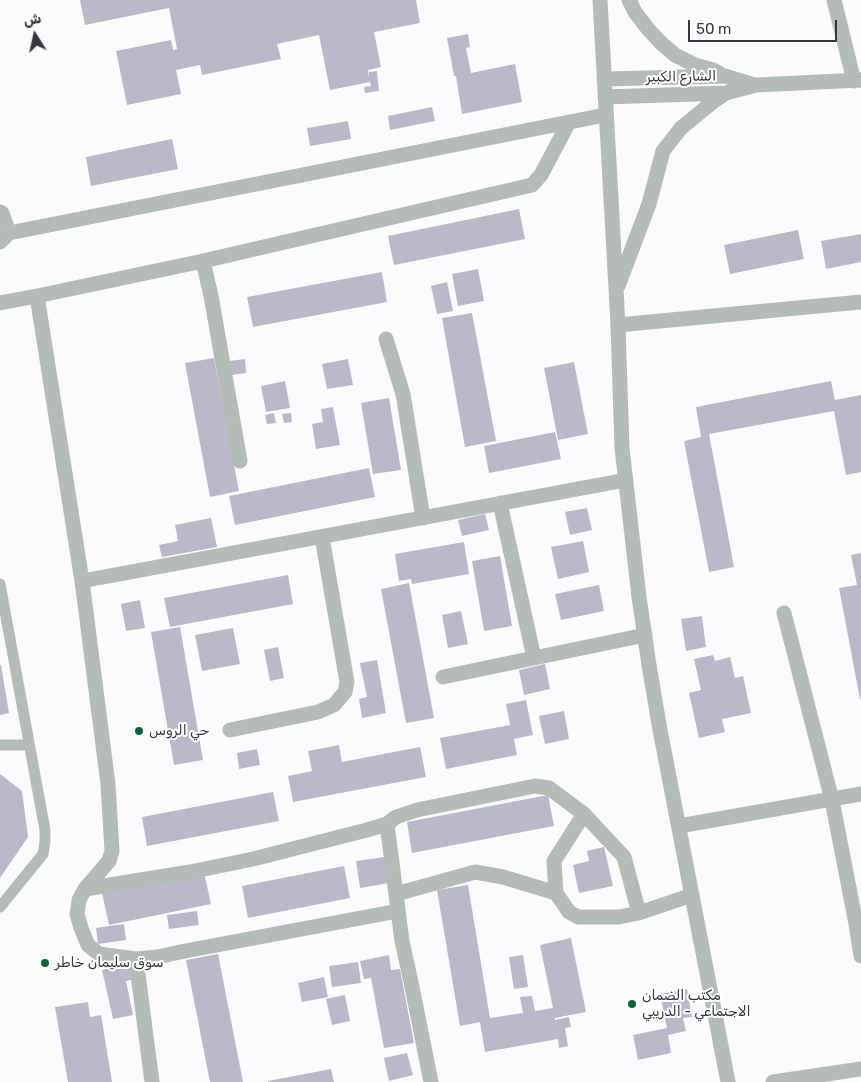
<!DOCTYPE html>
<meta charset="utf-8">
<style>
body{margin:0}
#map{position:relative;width:861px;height:1082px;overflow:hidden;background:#fbfbfe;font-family:Rubik,Vazirmatn,sans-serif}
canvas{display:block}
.north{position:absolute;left:10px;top:10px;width:50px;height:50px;-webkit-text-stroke:4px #fff;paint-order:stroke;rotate:350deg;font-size:14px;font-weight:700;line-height:20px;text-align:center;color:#36353c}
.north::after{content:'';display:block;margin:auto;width:18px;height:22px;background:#36353c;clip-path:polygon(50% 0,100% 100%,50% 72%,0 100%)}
.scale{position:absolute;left:688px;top:20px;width:149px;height:22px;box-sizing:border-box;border:2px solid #36353c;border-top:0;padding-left:6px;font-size:15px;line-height:18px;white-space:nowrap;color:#36353c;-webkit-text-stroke:4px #fff;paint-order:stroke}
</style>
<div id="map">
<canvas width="861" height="1082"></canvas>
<div class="north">ش</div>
<div class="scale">50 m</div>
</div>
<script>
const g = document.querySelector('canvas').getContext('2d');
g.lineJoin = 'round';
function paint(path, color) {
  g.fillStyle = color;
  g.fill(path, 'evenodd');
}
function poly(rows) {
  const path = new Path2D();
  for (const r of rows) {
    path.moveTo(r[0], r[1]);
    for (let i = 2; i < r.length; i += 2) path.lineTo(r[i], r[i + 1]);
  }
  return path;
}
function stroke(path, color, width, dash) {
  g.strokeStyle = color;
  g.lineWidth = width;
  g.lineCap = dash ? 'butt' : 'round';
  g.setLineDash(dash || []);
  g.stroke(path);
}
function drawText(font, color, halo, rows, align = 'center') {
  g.font = font + ' Rubik,Vazirmatn,sans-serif';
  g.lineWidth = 4;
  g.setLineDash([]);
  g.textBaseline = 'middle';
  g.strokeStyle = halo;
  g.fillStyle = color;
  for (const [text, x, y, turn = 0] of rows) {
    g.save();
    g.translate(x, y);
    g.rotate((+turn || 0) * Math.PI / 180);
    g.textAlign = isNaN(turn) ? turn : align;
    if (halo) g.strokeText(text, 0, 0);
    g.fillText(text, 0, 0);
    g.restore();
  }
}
const building = poly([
 [80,0,416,0,420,23,374,32,381,67,368,70,369,78,369,72,377,71,379,91,365,93,364,87,371,86,370,82,330,90,319,35,277,44,281,59,202,75,200,65,176,70,181,94,127,105,116,51,171,40,173,50,177,49,169,8,85,25],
 [468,34,470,47,466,48,471,73,515,64,522,102,462,114,456,76,454,76,447,38],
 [432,107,435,121,390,130,388,116],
 [348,121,351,139,310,146,307,128],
 [172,139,178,169,91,186,86,157],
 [519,209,525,239,394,265,388,236],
 [798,230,804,259,730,274,724,245],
 [861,234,861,262,826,269,821,241],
 [478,269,484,301,458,306,452,274],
 [382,272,387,302,253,327,247,297],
 [447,282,453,311,437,314,431,286],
 [472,313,496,441,465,447,442,318],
 [214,358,239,491,210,497,185,363],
 [245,359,246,373,231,375,229,361],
 [348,359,353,385,327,389,322,364],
 [574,362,588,434,558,440,544,368],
 [285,381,290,408,266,412,261,386],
 [831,381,835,400,861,395,861,472,846,475,834,411,709,434,734,567,709,572,684,441,701,437,696,407],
 [389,398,401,470,373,474,361,403],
 [333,407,340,445,316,449,312,424,323,422,321,409],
 [274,413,276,423,267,424,265,415],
 [291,413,292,422,284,423,282,414],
 [555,432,561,459,489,473,484,446],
 [369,468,375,497,235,525,229,496],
 [587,508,592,530,570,535,565,512],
 [485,514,489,530,462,536,458,520],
 [211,518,217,547,162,557,159,545,178,541,175,525],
 [583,541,589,572,558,579,551,547],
 [464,542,469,574,412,584,411,579,399,581,395,554],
 [861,553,861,699,860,699,839,588,857,585,851,555],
 [500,556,512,626,484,631,472,561],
 [288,575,293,604,170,627,164,598],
 [409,583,434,718,406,723,381,589],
 [599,585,604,611,561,620,555,594],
 [140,600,145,628,126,631,121,604],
 [461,611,468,644,448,648,442,615],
 [702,616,706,647,686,651,681,619],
 [180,627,203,760,174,765,151,632],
 [233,628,240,664,202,671,195,635],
 [278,647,284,678,270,681,264,650],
 [713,655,715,661,730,657,735,678,743,676,751,713,722,719,725,732,699,738,689,693,701,690,694,659],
 [377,660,386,713,362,718,359,699,367,697,360,663],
 [545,664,550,689,524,695,519,670],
 [0,665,1,665,9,713,0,715],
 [526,700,533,735,514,739,517,755,446,769,440,738,510,725,506,704],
 [564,711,569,739,545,744,539,716],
 [339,745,342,762,420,747,426,777,293,802,288,776,312,771,308,751],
 [257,749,260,765,239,769,237,753],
 [0,774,22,791,28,837,0,878],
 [273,792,279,821,147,846,142,817],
 [548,795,554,826,412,853,407,822],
 [604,847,613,886,579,893,573,865,589,861,587,851],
 [385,857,389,883,360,888,356,861],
 [344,866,350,898,248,918,242,886],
 [204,872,211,904,109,925,102,893],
 [468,885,490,1018,523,1013,520,997,532,996,535,1011,553,1008,540,945,571,938,586,1012,555,1018,555,1020,569,1017,571,1027,565,1028,568,1046,559,1048,558,1039,485,1052,480,1022,460,1026,437,890],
 [197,911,199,925,169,929,167,915],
 [124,924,126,940,98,944,96,928],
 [218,954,243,1082,210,1082,186,960],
 [389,955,391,970,400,969,414,1043,384,1048,371,978,364,979,360,961],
 [523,955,528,987,514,989,509,957],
 [358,962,361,983,332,987,329,966],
 [132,963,135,979,126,981,133,1015,113,1019,102,970],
 [324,977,328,997,302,1002,298,983],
 [687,989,692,1017,683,1018,686,1031,668,1035,671,1053,638,1060,633,1035,667,1028,660,994],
 [345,995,350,1021,332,1025,326,999],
 [88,1002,90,1017,101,1015,112,1082,68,1082,55,1007],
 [407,1053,413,1075,389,1081,384,1058],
 [331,1069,334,1082,268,1082,268,1081]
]);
const service = poly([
 [0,584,45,830,45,842,43,854,0,907],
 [0,745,29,745]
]);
const minor = poly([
 [834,0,854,81],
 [0,212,2,213,9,233],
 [0,242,9,233,605,115],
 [203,261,532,185,541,175,569,122],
 [37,296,82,581,108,784,112,851,109,861,85,889,79,900,77,914,81,928,88,945,99,954,136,959,157,957,185,951,398,911],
 [0,303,37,296,203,261,211,296,240,461],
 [618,325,861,302],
 [386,339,403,394,423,518],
 [500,503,534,658,645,635],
 [82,581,626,480],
 [784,613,832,800,856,924,861,956],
 [443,677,534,658],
 [230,730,318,712,334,705,345,692,347,682,322,537],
 [584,814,554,861,556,893,569,912,578,917,619,917,639,913,692,895],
 [387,824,402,941,411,982,431,1082],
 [679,826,861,794],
 [85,889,190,872,253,859,367,830,387,824,396,817,417,810,535,786,549,788,584,814,624,857,639,913],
 [396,894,475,872,503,877,556,893],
 [136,959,152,1082]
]);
const tertiary = poly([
 [600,0,618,325,622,448,639,597,649,665,660,730,728,1082],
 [629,0,635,12,648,29,661,43,675,55,695,65,713,70,719,73],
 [604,79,725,76,754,85],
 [605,97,726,93,756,85,861,80],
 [618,286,649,204,663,151,681,128,714,101,726,93],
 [773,1082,861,1069]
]);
const markers = [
 [139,731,5,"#09673b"],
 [45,963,5,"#09673b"],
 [632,1004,5,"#09673b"]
];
const streetNames = [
 ["الشارع الكبير",681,77,-1]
];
const poiNames = [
 ["حي الروس",149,731],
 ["سوق سليمان خاطر",55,963],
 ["مكتب الضمان",642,996],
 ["الاجتماعي - الدريبي",642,1012]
];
paint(building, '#bbb9c9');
stroke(service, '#b5bcb7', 11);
stroke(minor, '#b5bcb7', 15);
stroke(tertiary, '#b5bcb7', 15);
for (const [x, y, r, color] of markers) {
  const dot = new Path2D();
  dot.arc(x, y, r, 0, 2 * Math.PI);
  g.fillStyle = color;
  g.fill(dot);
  stroke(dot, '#fff', 2);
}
drawText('14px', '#36353c', '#fff', streetNames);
drawText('14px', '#36353c', '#fff', poiNames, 'left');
</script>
